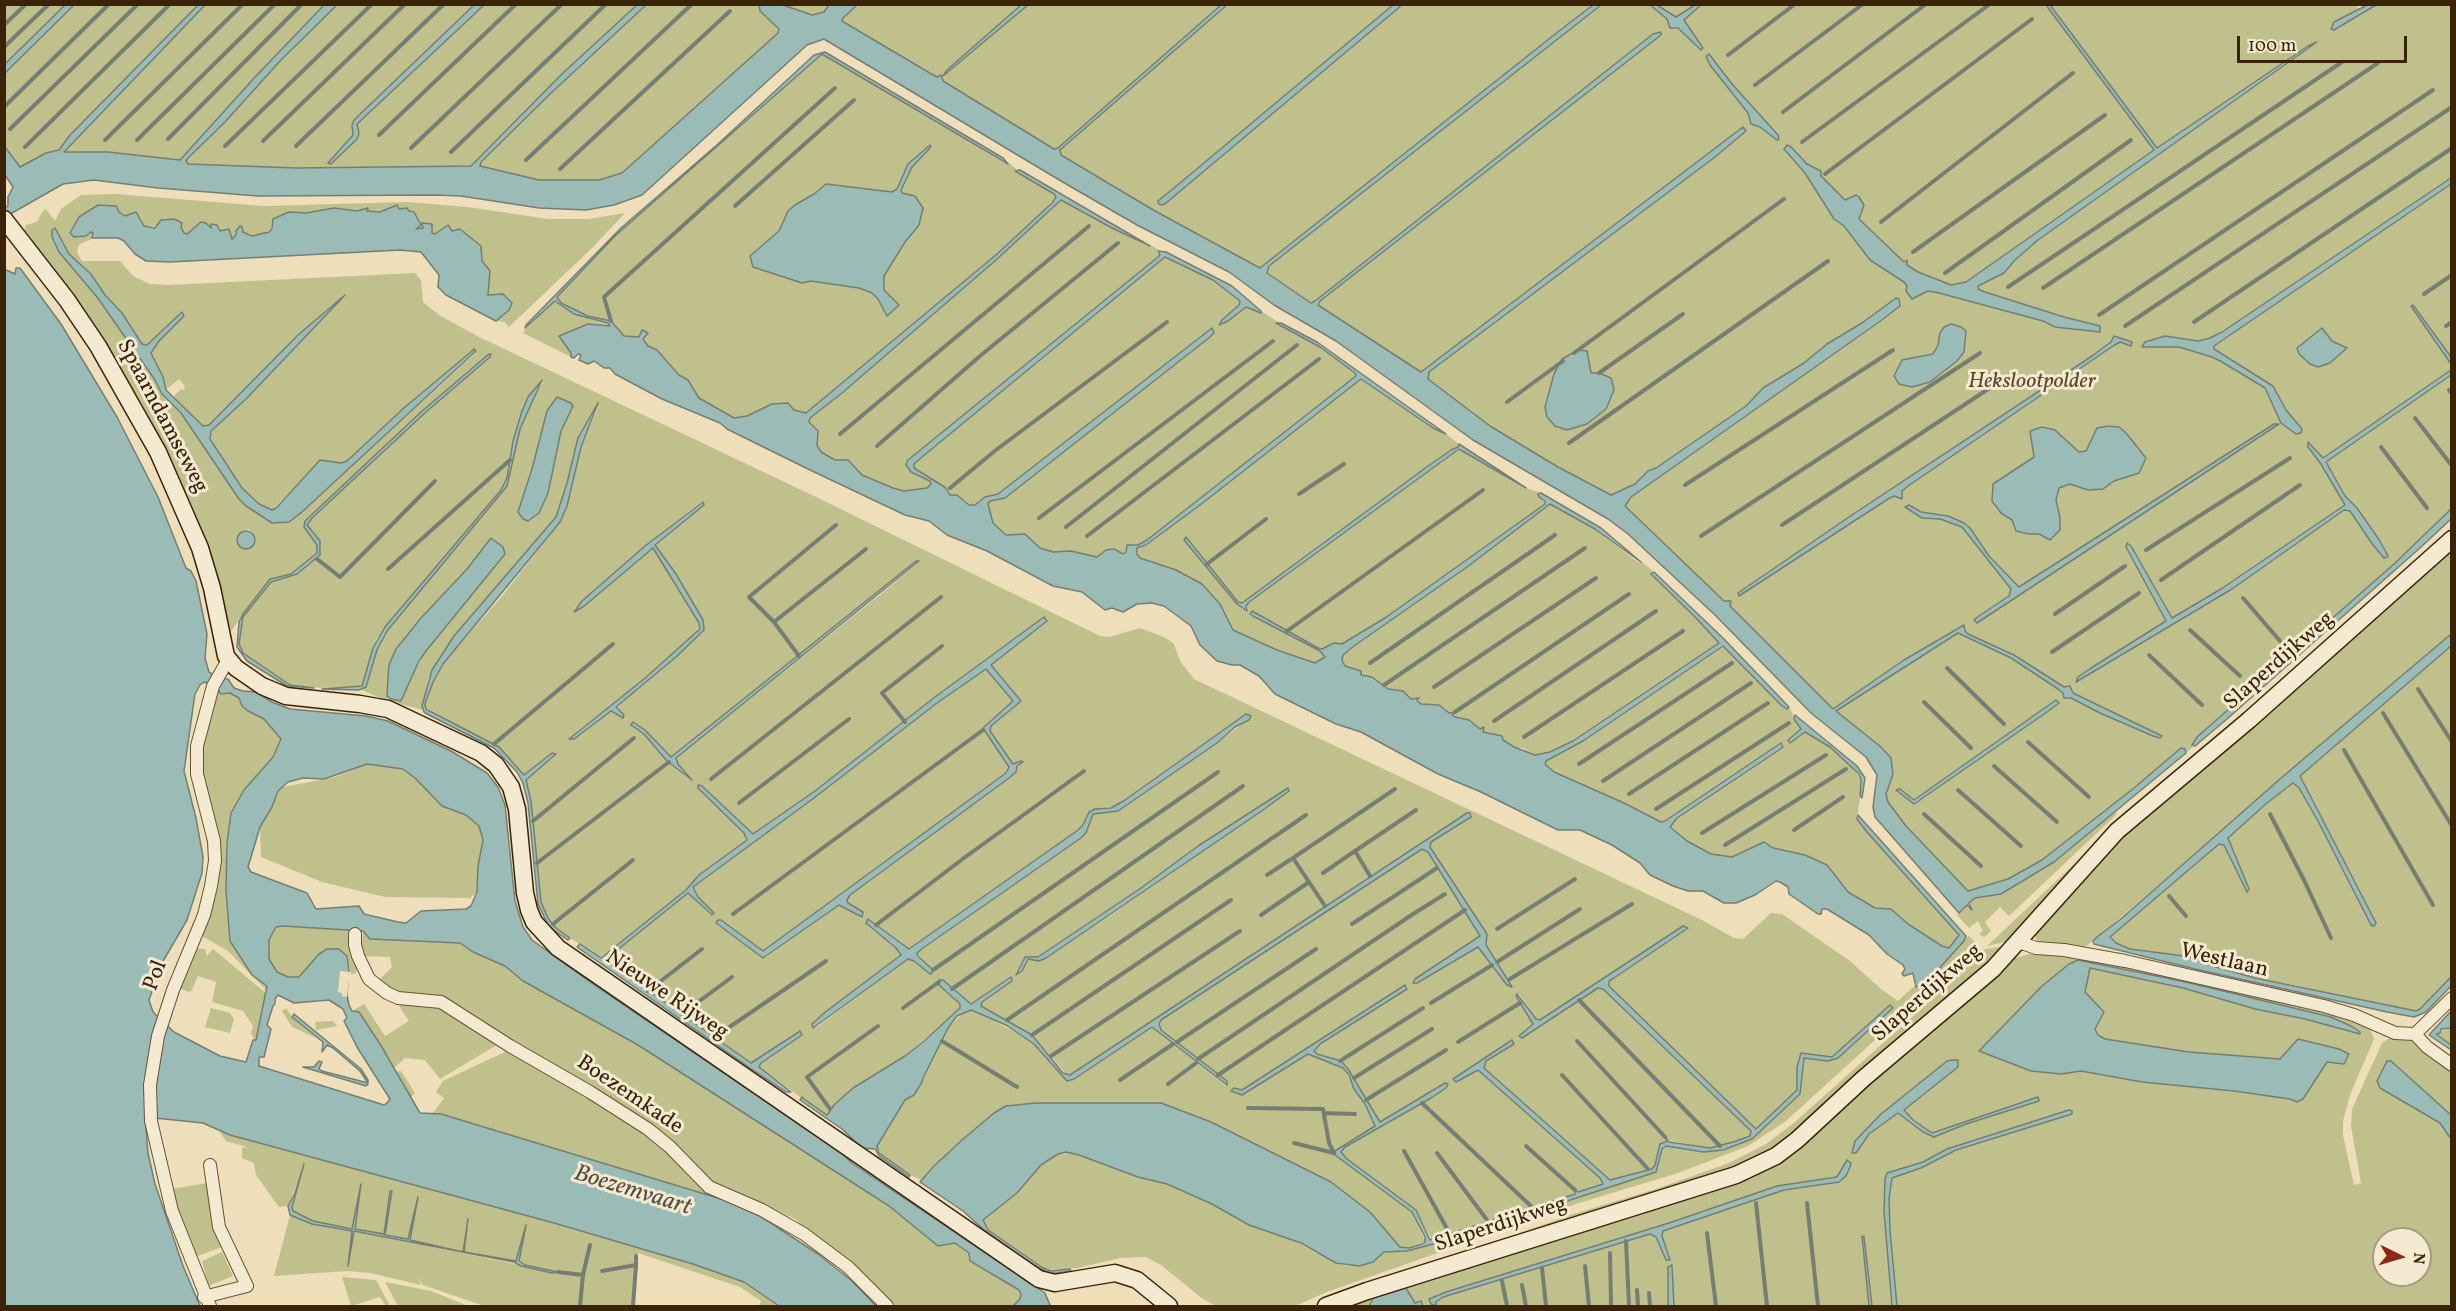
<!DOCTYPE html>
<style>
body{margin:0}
#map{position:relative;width:2456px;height:1311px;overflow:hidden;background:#eedfba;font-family:Vollkorn,serif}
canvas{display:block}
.frame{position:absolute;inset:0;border:6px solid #3b230a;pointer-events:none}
.north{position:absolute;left:2372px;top:1227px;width:60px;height:60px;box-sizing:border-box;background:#f4ead2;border:2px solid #aa9a82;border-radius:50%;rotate:95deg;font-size:16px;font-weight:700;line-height:24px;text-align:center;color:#3b230a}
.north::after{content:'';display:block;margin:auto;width:21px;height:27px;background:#8f2418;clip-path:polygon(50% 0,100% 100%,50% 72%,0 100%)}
.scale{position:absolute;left:2237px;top:36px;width:170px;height:27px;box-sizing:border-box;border:3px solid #3b230a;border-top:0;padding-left:8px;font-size:18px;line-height:21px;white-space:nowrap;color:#3b230a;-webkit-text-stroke:4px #f4ead2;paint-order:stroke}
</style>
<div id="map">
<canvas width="2456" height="1311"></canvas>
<div class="frame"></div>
<div class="north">N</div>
<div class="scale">100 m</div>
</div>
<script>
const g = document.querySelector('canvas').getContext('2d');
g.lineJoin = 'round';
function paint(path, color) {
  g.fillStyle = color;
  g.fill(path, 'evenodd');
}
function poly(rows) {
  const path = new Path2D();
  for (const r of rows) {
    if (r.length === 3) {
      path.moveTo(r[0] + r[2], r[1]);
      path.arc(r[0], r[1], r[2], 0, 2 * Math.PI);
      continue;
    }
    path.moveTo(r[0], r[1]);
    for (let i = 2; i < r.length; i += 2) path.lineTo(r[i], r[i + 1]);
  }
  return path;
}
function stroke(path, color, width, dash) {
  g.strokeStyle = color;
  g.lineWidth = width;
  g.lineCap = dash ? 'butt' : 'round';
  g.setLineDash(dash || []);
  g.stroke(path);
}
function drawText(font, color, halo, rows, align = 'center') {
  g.font = font + ' Vollkorn,serif';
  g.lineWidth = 6;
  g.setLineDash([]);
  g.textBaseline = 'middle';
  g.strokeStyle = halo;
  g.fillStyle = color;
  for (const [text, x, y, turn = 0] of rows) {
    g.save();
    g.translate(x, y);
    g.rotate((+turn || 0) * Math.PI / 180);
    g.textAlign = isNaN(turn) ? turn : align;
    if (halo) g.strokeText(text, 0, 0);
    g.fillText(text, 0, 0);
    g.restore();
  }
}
const green = poly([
 [2355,4,2359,10,2370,5,2451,5,2451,511,2310,642,2192,745,2193,747,2186,753,2186,750,2103,822,2116,812,2117,814,2009,916,2000,907,1985,922,1991,931,1984,937,1979,934,1983,931,1978,921,1969,928,1957,915,1967,904,1973,909,1969,903,1975,898,2001,894,2021,877,1965,895,1880,804,1879,759,1667,557,1267,285,846,39,796,25,612,191,133,169,26,188,5,159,4,5],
 [822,54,1004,163,1008,162,1016,169,1016,171,1051,191,1056,196,1043,212,997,254,806,413,794,410,788,403,772,404,748,416,734,418,699,398,688,380,679,375,657,350,648,346,643,338,648,334,636,338,624,336,615,325,568,307,561,303,557,297,615,236],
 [931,147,912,167,901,190,919,225,905,242,884,276,884,290,898,305,887,315,878,299,872,293,859,288,811,281,802,283,753,267,750,256,780,231,795,205,814,194,826,184,892,192,897,189,909,164],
 [116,194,264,206,408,202,468,207,548,219,589,219,625,213,592,248,509,327,504,322,496,321,509,310,488,295,490,271,452,231,435,234,432,233,431,226,422,223,423,228,415,229,420,225,416,219,409,211,399,209,396,205,380,212,334,208,306,213,289,212,279,218,269,232,268,231,262,235,252,236,249,233,232,239,207,227,195,227,187,234,184,233,181,227,144,226,125,216,74,237,86,236,91,232,94,233,94,238,80,244,78,247,77,253,82,261,120,261,133,276,150,284,169,285,415,273,421,280,423,302,439,315,477,336,814,496,1100,636,1109,637,1140,628,1166,638,1174,644,1180,661,1194,679,1702,920,1734,938,1743,939,1771,913,1782,914,1850,961,1881,989,1898,1001,1913,987,1927,982,1967,937,1969,936,1975,942,1977,947,1786,1121,1748,1146,1678,1173,1579,1203,1327,1292,1295,1306,1216,1306,1203,1299,1161,1265,1146,1257,1120,1258,1078,1268,1046,1270,988,1230,983,1220,1011,1198,1041,1165,1058,1154,1073,1153,1138,1177,1167,1184,1212,1204,1251,1225,1294,1240,1314,1252,1346,1266,1359,1266,1373,1262,1384,1252,1407,1251,1448,1240,1656,1172,1662,1149,1666,1146,1712,1152,1752,1139,1801,1092,1801,1069,1804,1057,1828,1061,1838,1058,1886,1015,1892,1005,1832,1057,1801,1053,1797,1067,1797,1090,1756,1129,1609,986,1609,981,1614,978,1687,929,1686,926,1540,1020,1536,1019,1519,994,1516,997,1533,1024,1526,1035,1598,988,1603,989,1751,1131,1752,1134,1733,1142,1710,1148,1667,1140,1660,1144,1655,1165,1652,1169,1610,1180,1484,1068,1486,1061,1514,1044,1512,1040,1454,1079,1456,1081,1478,1069,1600,1178,1603,1184,1432,1240,1416,1210,1347,1159,1341,1152,1345,1147,1432,1098,1448,1085,1445,1083,1380,1122,1348,1069,1341,1061,1317,1054,1314,1051,1320,1044,1407,989,1405,985,1242,1090,1236,1089,1242,1095,1308,1054,1343,1068,1365,1104,1375,1126,1335,1151,1344,1161,1412,1212,1425,1241,1409,1248,1400,1247,1370,1212,1331,1182,1211,1122,1161,1103,1036,1103,1006,1106,986,1119,921,1180,910,1175,882,1156,877,1146,905,1100,914,1095,922,1082,922,1078,948,1028,965,1011,976,1011,1028,1039,1035,1044,1067,1081,1074,1079,1152,1027,1225,1085,1227,1081,1161,1030,1159,1024,1161,1020,1422,848,1428,852,1480,936,1415,979,1417,983,1478,946,1507,985,1512,987,1486,945,1487,934,1430,847,1431,842,1471,818,1470,813,1432,835,1068,1076,1032,1035,981,1006,982,1002,997,991,1000,984,971,1004,943,980,940,985,960,1004,960,1008,905,1056,853,1088,825,1115,759,1067,761,1063,802,1035,798,1031,751,1063,605,960,688,893,710,915,713,914,693,891,693,887,814,798,937,703,986,669,1013,701,983,728,1009,767,1006,773,763,951,721,921,717,925,766,957,839,905,862,917,848,903,847,900,850,895,1009,778,1017,770,1017,766,1023,762,1021,761,1013,765,990,731,991,726,1021,701,991,664,1047,621,1044,617,935,697,815,791,753,834,702,786,697,787,744,833,747,840,699,875,686,890,651,919,599,958,556,928,545,912,541,902,531,801,526,780,556,755,554,752,524,775,499,747,425,707,433,682,443,664,503,595,560,522,567,506,581,447,599,405,578,438,567,483,556,517,454,636,437,661,428,679,423,710,385,700,362,690,368,683,377,650,387,631,507,486,520,429,533,398,543,382,541,380,528,397,521,414,507,478,501,490,385,627,376,640,362,686,322,688,290,685,243,653,239,645,243,617,271,582,297,574,320,555,321,548,317,537,307,525,312,518,426,412,490,357,489,354,430,404,305,521,304,524,317,545,316,556,291,574,274,577,259,592,229,634,195,521,195,515,182,484,175,476,155,436,151,421,138,396,128,385,23,233,26,225,37,222,42,212,46,209,55,221,61,209,81,195],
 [55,229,69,254,122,313,142,344,147,345,172,321,184,316,159,341,152,349,151,355,167,389,179,379,185,386,184,390,182,389,175,394,175,398,172,396,202,426,209,425,298,335,343,296,247,398,211,431,210,439,242,488,259,504,272,510,320,460,341,463,347,461,444,374,472,351,474,349,476,353,302,512,289,522,265,520,239,499,181,413,165,398,155,380,97,297,59,252,52,237],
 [556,397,571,403,573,406,561,431,548,493,518,512,532,469,547,411],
 [701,502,704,502,704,505,655,545,676,574,703,620,702,633,616,707,624,715,622,718,610,712,574,739,571,737,579,730,644,679,698,631,700,625,653,548,574,612,575,608,645,546],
 [248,529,254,534,254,542,247,549,241,533],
 [472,561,495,565,426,651,414,672,387,696,389,665,406,635,467,569],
 [916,561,919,562,886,590,676,758,678,764,692,778,689,779,667,761,644,734,633,726,640,726,645,730,671,758],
 [1246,714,1246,721,1217,743,1118,811,1093,814,1086,833,1081,838,917,953,933,970,920,967,911,959,908,959,817,1027,813,1028,815,1020,901,955,896,948,880,935,869,919,909,949,1078,830,1083,825,1087,816,1095,809,1116,806],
 [1288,788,1289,791,1111,915,1056,951,1031,960,1028,959,1022,971,1016,973,1025,957,1038,957,1141,888,1198,846],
 [1063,199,1112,228,1147,246,1149,244,1159,250,1160,255,919,451,907,467,930,481,931,484,927,488,904,491,893,488,862,475,849,460,836,460,821,452,817,446,818,433,809,422,810,418,842,393,996,260],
 [1165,257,1213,280,1240,301,1239,305,1219,322,1219,325,1228,321,1246,307,1261,313,1261,311,1278,322,1279,325,1320,347,1355,373,1356,376,1147,540,1138,545,1132,544,1123,554,1104,553,1098,557,1071,551,1053,552,1040,548,1024,534,1007,535,993,523,988,504,990,501,1005,498,1210,337,1212,328,998,494,985,498,975,505,969,505,957,495,950,495,946,488,914,468,914,464],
 [555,301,574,314,611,325,588,324,559,335,571,353,571,357,523,333,530,323],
 [1361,379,1433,428,1446,434,1459,444,1459,447,1451,450,1424,469,1242,603,1238,602,1187,539,1185,540,1242,609,1248,609,1246,606,1249,602,1460,449,1523,487,1541,493,1539,496,1546,503,1385,618,1342,644,1335,643,1322,649,1318,648,1252,611,1324,654,1325,657,1322,660,1315,663,1277,650,1233,630,1220,604,1176,570,1140,558,1136,550,1147,545,1204,502],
 [1550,504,1595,529,1639,563,1641,561,1654,572,1651,574,1719,641,1719,644,1573,741,1558,750,1535,755,1523,748,1514,747,1503,740,1503,737,1483,732,1469,720,1455,717,1452,716,1455,713,1450,713,1439,705,1421,704,1418,698,1411,699,1388,689,1375,679,1361,675,1352,667,1345,666,1342,660,1343,655,1354,646,1467,567],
 [2451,548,2451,634,2093,941,2085,947,2043,943,2036,940,2035,934,2109,848],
 [2451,645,2451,977,2420,1009,2416,1011,2396,1009,2299,986,2255,978,2202,963,2186,956,2150,953,2130,949,2111,940,2110,937,2219,844,2224,844,2246,891,2249,889,2228,838,2267,803,2293,783,2299,788,2318,821,2370,923,2376,923,2300,776],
 [1723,646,1781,705,1787,709,1789,707,1801,729,1788,740,1789,743,1803,733,1809,733,1830,747,1855,769,1862,785,1857,819,1959,935,1949,948,1942,946,1908,924,1891,909,1875,908,1848,892,1827,865,1805,855,1773,848,1732,857,1711,854,1687,841,1670,827,1677,818,1779,750,1783,747,1781,743,1665,821,1661,822,1624,803,1554,772,1545,764,1546,761,1583,741],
 [216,687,221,694,230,693,239,698,242,706,264,719,281,739,273,757,244,790,231,813,227,843,226,891,230,941,252,975,267,986,267,991,228,951,200,935,214,893,201,744],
 [367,764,403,769,415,778,442,806,466,815,479,826,484,840,478,866,477,892,470,898,385,897,322,882,261,857,260,827,272,807,278,791,283,787,335,777],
 [2086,853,2088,855,2013,940,1987,946],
 [283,926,353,930,358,962,356,974,351,974,348,960,302,974,299,977,288,977,277,972,269,959,269,940,277,927],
 [363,931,370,939,460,943,473,952,506,966,523,981,638,1045,767,1127,910,1221,937,1246,955,1243,969,1253,970,1262,1019,1290,1022,1294,1020,1299,1013,1306,893,1306,795,1219,716,1184,696,1171,674,1144,440,999,400,994,388,987,380,979,392,967,390,957,361,956],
 [2009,945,1784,1143,1738,1169,1474,1250,1570,1215,1656,1189,1729,1163,1766,1144,1795,1122,1929,1002,1982,950],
 [194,948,205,949,207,956,213,949,267,994,255,1041,251,1034,253,1026,243,1011,212,1002,216,982,198,976,192,990,189,992,179,988],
 [2037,952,2062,952,2338,1013,2369,1027,2374,1039,2350,1095,2343,1121,2343,1135,2354,1185,2361,1183,2351,1126,2352,1109,2382,1043,2391,1037,2410,1039,2451,1069,2451,1306,1340,1306,1738,1180,2011,959],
 [2384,1239,2420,1239,2420,1275,2384,1275],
 [407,1001,438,1006,500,1043,440,1079,425,1060,405,1058,394,1068,359,1012,352,1011,364,1004,385,1036,409,1021,399,1006],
 [211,1008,230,1013,234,1019,230,1033,205,1027],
 [286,1008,292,1017,316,1038,292,1027,282,1011],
 [333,1021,337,1026,316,1030,315,1022],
 [2451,1028,2451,1045,2435,1033],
 [509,1050,653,1136,716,1198,441,1114,433,1113,444,1098,436,1092,443,1081],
 [401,1071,415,1093,411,1097,396,1072],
 [218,1129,230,1135,554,1223,693,1264,744,1282,779,1306,759,1306,761,1301,740,1287,638,1253,633,1306,484,1306,423,1285,418,1278,421,1285,370,1273,347,1271,274,1276,290,1215,312,1224,352,1231,348,1266,354,1231,555,1272,525,1265,519,1261,526,1225,517,1261,464,1252,468,1220,463,1252,410,1240,418,1198,408,1239,354,1228,361,1184,352,1229,313,1221,293,1211,292,1207,304,1165,288,1206,279,1207,256,1175,254,1163,242,1158,242,1148,247,1147,226,1141],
 [207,1183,222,1247,195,1257,172,1189],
 [222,1252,233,1276,208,1286,202,1261],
 [342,1277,376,1280,390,1306,386,1306,380,1297,351,1306],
 [385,1282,431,1291,468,1306,398,1306]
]);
const water = poly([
 [325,4,337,5,281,60,225,122,188,158,186,161,188,164,296,168,471,166,563,73,638,4,646,5,550,94,481,162,480,166,539,180,599,180,622,173,778,33,779,29,760,11,759,4,783,5,812,15,824,12,829,5,857,5,843,18,842,21,928,72,937,77,941,75,943,81,948,84,1054,149,1058,148,1221,5,1228,4,1060,150,1061,155,1155,211,1260,268,1559,31,1593,5,1601,5,1269,266,1267,273,1311,303,1315,301,1653,34,1661,32,1661,35,1320,301,1318,305,1421,372,1743,127,1746,131,1715,157,1429,372,1428,379,1490,426,1558,467,1611,495,1635,484,1648,471,1656,468,1746,406,1763,388,1804,363,1827,344,1862,323,1896,298,1899,299,1900,306,1879,322,1631,497,1625,506,1724,601,1731,601,1730,606,1833,709,1904,660,1964,625,1965,631,1968,634,2014,655,2064,687,2070,686,2073,693,2162,736,2160,738,2153,736,2100,713,2071,698,2064,698,2063,693,2058,689,2011,658,1958,633,1836,711,1881,747,1891,758,1893,774,1886,794,1888,802,1906,826,1968,891,2008,879,2042,860,2134,788,2181,748,2185,749,2186,753,2054,862,2001,894,1975,898,1969,903,1972,910,1967,905,1959,913,1875,817,1873,807,1877,775,1866,757,1811,713,1715,615,1628,534,1608,519,1473,440,1336,341,1274,305,1229,272,1137,225,1061,181,824,39,807,45,642,195,614,205,586,210,539,208,461,196,435,195,258,196,158,188,94,180,63,184,5,217,4,208,8,206,8,197,13,187,5,175,5,147,20,167,46,153,59,150,70,135,198,5,205,5,64,152,108,152,180,160,256,76,325,4],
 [65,5,74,5,5,73,5,64,65,5],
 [474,5,484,5,357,124,359,133,357,139,331,164,328,163,353,135,352,125,354,120,474,5],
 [1021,5,1028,5,943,76,947,70,1021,5],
 [1393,5,1402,5,1166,203,1162,205,1159,204,1158,201,1174,188,1393,5],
 [1650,5,1657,5,1676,17,1695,5,1701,5,1684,20,1703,48,1701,50,1678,28,1670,28,1667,19,1650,5],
 [2046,5,2050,5,2157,148,2308,46,2317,42,2038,240,2015,260,2004,273,1978,286,1978,289,1985,292,2064,317,2100,326,2100,332,2055,327,2043,321,1939,293,1928,291,1912,299,1906,291,1907,286,1904,282,1870,260,1844,226,1834,219,1805,173,1784,149,1787,145,1791,147,1807,164,1821,171,1821,176,1845,200,1856,195,1859,197,1864,205,1859,219,1904,262,1907,260,1907,265,1918,272,1951,285,1966,282,2154,150,2046,5],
 [2367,5,2376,5,2334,30,2331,29,2334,22,2367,5],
 [825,52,1003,158,1008,164,822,54,615,236,557,297,561,303,588,316,611,321,624,336,639,337,642,330,648,333,643,339,648,346,657,350,679,375,688,380,699,398,734,418,747,416,772,404,788,403,794,410,806,413,997,254,1052,203,1056,197,1054,194,1015,171,1020,170,1150,246,1112,228,1061,200,996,260,842,393,810,418,809,422,818,431,817,445,821,452,835,460,848,460,862,475,893,488,904,491,927,488,931,484,930,481,911,472,906,465,908,460,1158,257,1160,255,1158,251,1166,252,1232,286,1261,311,1261,313,1246,307,1228,321,1219,325,1222,320,1239,305,1240,301,1213,280,1165,257,922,457,914,464,914,468,946,488,950,495,957,495,969,505,975,505,985,497,998,494,1212,328,1214,333,1210,337,1005,498,990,501,988,504,993,523,1006,535,1025,534,1040,548,1053,552,1071,551,1097,557,1106,550,1114,549,1123,554,1126,552,1127,545,1138,545,1147,540,1356,376,1355,373,1320,347,1276,323,1281,323,1317,342,1446,434,1433,428,1361,379,1204,502,1146,545,1137,548,1137,554,1140,558,1176,570,1202,584,1220,604,1233,630,1277,650,1315,663,1325,657,1320,651,1253,616,1250,614,1252,611,1318,648,1322,649,1334,643,1342,644,1385,618,1545,504,1545,501,1539,497,1538,494,1541,493,1601,528,1641,562,1595,529,1550,504,1467,567,1354,646,1343,655,1342,660,1345,666,1361,671,1361,675,1372,677,1388,689,1403,691,1411,699,1419,698,1417,700,1421,704,1439,705,1449,713,1455,712,1452,715,1455,717,1469,720,1480,729,1484,727,1483,732,1502,736,1503,740,1514,747,1535,755,1550,752,1573,741,1719,643,1697,619,1651,574,1654,572,1724,639,1789,707,1787,709,1781,705,1723,646,1583,741,1546,761,1545,764,1554,772,1624,803,1661,822,1665,821,1781,743,1783,747,1779,750,1677,818,1670,827,1687,841,1711,854,1732,857,1764,842,1773,848,1805,855,1827,865,1848,892,1875,908,1891,909,1908,924,1942,946,1949,948,1959,935,1866,831,1857,819,1858,815,1966,936,1964,941,1927,982,1916,987,1913,973,1904,976,1902,974,1905,969,1903,965,1887,954,1869,935,1827,909,1822,909,1821,914,1818,914,1789,894,1788,887,1780,882,1776,881,1755,895,1736,903,1724,903,1703,891,1688,891,1673,886,1650,875,1640,863,1612,845,1580,830,1558,830,1481,792,1438,774,1361,732,1336,724,1275,694,1259,676,1240,665,1232,665,1217,661,1200,645,1191,626,1164,606,1152,603,1137,604,1123,612,1112,608,1105,610,1082,592,1053,586,987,551,947,535,929,521,905,515,808,469,727,429,720,423,662,399,615,374,610,368,604,368,594,361,588,364,579,360,581,355,578,354,574,358,571,357,571,353,559,336,588,324,610,326,608,323,574,314,555,301,525,328,526,325,621,228,718,144,814,55,825,52],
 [1709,54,1732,84,1778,135,1779,139,1777,140,1760,127,1751,124,1748,113,1710,65,1706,56,1709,54],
 [930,145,931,147,912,167,901,190,902,193,915,196,923,208,919,225,905,242,884,276,884,290,899,305,887,316,878,299,872,293,859,288,811,281,802,283,753,267,750,256,779,231,788,211,795,205,814,194,826,184,892,192,897,189,908,164,930,145],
 [2451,178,2451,184,2214,346,2214,349,2273,386,2286,410,2302,429,2301,433,2296,434,2281,423,2265,388,2222,362,2212,357,2179,347,2142,347,2145,342,2165,336,2198,341,2210,338,2222,332,2451,178],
 [98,205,116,206,119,212,125,216,136,212,144,226,155,228,161,220,174,219,182,223,181,227,184,233,187,234,201,222,206,223,211,228,211,224,217,225,220,231,229,229,232,239,236,235,236,231,240,226,242,227,243,232,252,236,269,232,272,229,273,219,289,212,306,213,334,208,357,211,368,208,367,211,380,212,397,205,399,209,407,208,409,211,414,212,421,225,416,229,423,228,422,223,432,224,432,233,435,234,448,225,452,231,460,229,481,246,482,261,490,271,488,295,503,294,512,303,509,310,496,321,446,295,438,287,439,275,421,252,400,250,170,262,146,261,135,254,124,241,118,238,92,238,93,233,91,232,86,236,74,237,70,233,79,217,98,205],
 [55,228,69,254,91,274,105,295,122,313,142,344,147,345,182,312,184,316,159,341,151,353,163,377,166,390,203,426,209,425,298,335,345,295,247,398,211,431,210,439,242,488,259,504,272,510,276,508,320,460,341,463,347,461,405,407,472,351,474,349,476,351,302,512,289,522,272,523,246,506,239,499,181,413,162,394,155,380,97,297,59,252,52,237,52,230,55,228],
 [16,268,20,268,61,324,117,417,158,497,186,568,191,571,196,581,207,634,205,658,209,672,220,679,228,679,234,688,243,691,256,692,272,702,290,709,366,716,388,721,451,751,487,773,498,787,505,805,515,901,523,927,532,940,593,984,840,1152,852,1163,1045,1293,1050,1305,1047,1306,1013,1306,1020,1299,1021,1294,1019,1290,970,1261,969,1253,955,1243,938,1246,889,1206,638,1045,523,981,505,966,473,952,460,943,370,939,363,931,283,926,276,927,269,940,269,959,277,972,288,977,299,977,319,954,327,949,339,949,347,956,349,970,347,995,349,1005,352,1011,359,1012,380,1044,420,1113,441,1114,731,1202,757,1214,818,1254,852,1281,876,1306,779,1306,744,1282,693,1264,554,1223,230,1135,203,1123,145,1117,148,1153,155,1184,183,1266,200,1306,5,1306,4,269,15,274,16,268],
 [204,682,216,687,221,694,230,693,239,698,242,706,248,711,264,719,281,739,273,757,244,790,231,813,227,843,226,891,230,941,252,975,267,986,256,1040,253,1040,246,1062,220,1056,174,1032,153,1012,149,1000,162,963,187,920,202,873,203,857,196,818,184,771,195,694,200,685,204,682],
 [367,764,403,769,415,778,442,806,466,815,479,826,483,840,478,866,477,892,471,906,466,909,421,911,406,923,398,922,364,914,359,906,316,909,307,893,251,872,248,867,260,827,272,807,278,791,288,782,303,778,324,779,367,764],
 [278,995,294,1003,329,1000,343,1009,347,1018,344,1021,357,1047,390,1099,387,1103,384,1105,259,1066,259,1057,264,1057,271,1029,267,1025,273,1006,275,1004,275,999,278,995],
 [2413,305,2451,357,2451,364,2411,306,2413,305],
 [1951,324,1961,327,1966,331,1964,352,1957,361,1930,382,1912,387,1899,384,1894,376,1902,360,1933,354,1938,345,1940,333,1944,327,1951,324],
 [2322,328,2332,341,2347,348,2330,363,2318,367,2310,364,2299,354,2297,348,2322,328],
 [2114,336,2132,342,2131,346,2120,342,2113,346,1908,486,1902,491,1902,499,1894,496,1888,499,1739,596,1738,593,1849,517,2092,356,2111,342,2114,336],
 [1578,350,1587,351,1591,373,1599,373,1611,378,1614,390,1606,409,1587,424,1567,430,1555,426,1547,417,1545,407,1554,374,1562,359,1578,350],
 [489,354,491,354,490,357,426,412,312,518,307,525,320,541,320,555,297,574,271,582,243,617,239,644,243,653,290,685,314,688,287,686,247,661,237,647,239,622,243,614,270,579,291,574,317,553,317,545,304,527,305,521,421,412,489,354],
 [2451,370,2451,375,2326,462,2345,496,2357,508,2380,541,2388,556,2387,557,2384,558,2373,545,2350,511,2344,510,2232,589,2076,682,2078,677,2091,668,2166,621,2126,547,2127,543,2131,546,2172,618,2221,589,2345,505,2321,464,2308,447,2308,442,2323,458,2451,370],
 [542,380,520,429,507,486,387,631,377,650,366,687,359,690,322,689,362,686,373,648,385,627,501,490,507,478,513,441,521,414,528,397,542,380],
 [557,397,571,403,573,406,561,431,548,493,539,513,528,521,523,519,518,512,532,469,547,411,557,397],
 [598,403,581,447,567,506,560,522,443,664,433,682,425,704,426,709,499,747,524,775,552,753,556,754,526,780,531,801,541,902,548,918,556,928,570,938,568,940,549,927,538,904,528,803,523,783,517,772,494,748,429,715,424,712,422,706,432,670,454,636,556,517,567,483,578,438,598,403],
 [2274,424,2279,424,1977,623,1974,620,1976,618,2009,596,2011,589,1962,527,1940,519,1922,518,1905,507,1909,505,1921,512,1948,516,1964,523,1970,528,1989,556,2019,587,2274,424],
 [2108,426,2119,427,2126,433,2146,458,2139,473,2114,481,2103,489,2088,490,2070,484,2059,488,2056,500,2060,518,2060,530,2050,540,2039,534,2029,534,2016,531,2012,520,2001,513,1992,501,1993,484,2034,457,2030,431,2042,427,2055,430,2079,452,2086,451,2097,428,2108,426],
 [1459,444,1526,488,1459,449,1249,602,1246,606,1247,611,1237,604,1184,540,1186,537,1238,602,1242,603,1424,469,1451,450,1458,447,1459,444],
 [703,502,704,505,655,545,676,574,703,620,704,630,676,657,616,707,624,715,623,718,611,711,574,739,569,739,644,679,700,629,699,623,653,548,583,607,574,612,582,601,645,546,703,502],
 [2451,509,2451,519,2421,547,2227,719,2195,746,2192,745,2197,737,2394,564,2451,509],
 [246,540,9],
 [491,538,503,547,505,554,426,651,419,661,401,701,391,699,387,696,388,677,389,665,396,649,421,618,467,569,491,538],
 [916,561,919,561,676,758,678,764,692,780,667,761,644,734,631,725,633,722,645,730,671,757,916,561],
 [1044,617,1047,621,991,665,1021,701,991,726,990,731,1013,764,1021,761,1023,762,1017,766,1016,772,1009,778,850,895,847,900,848,903,863,912,862,917,839,905,763,958,716,923,718,920,721,920,763,951,1006,773,1009,767,983,728,1013,701,986,669,937,703,814,798,693,887,698,897,714,913,712,915,688,893,605,960,751,1063,800,1031,802,1035,761,1063,759,1067,791,1092,786,1092,750,1068,577,947,580,944,601,958,686,890,699,875,747,840,744,833,698,788,698,785,702,786,753,834,815,791,935,697,1044,617],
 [2451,634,2451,646,2300,776,2376,923,2375,925,2372,926,2370,923,2318,821,2299,788,2293,783,2267,803,2228,838,2249,889,2247,892,2224,845,2219,844,2110,937,2116,943,2130,949,2192,957,2202,963,2255,978,2416,1011,2420,1009,2451,977,2451,986,2426,1012,2414,1017,2387,1012,2195,969,2094,944,2093,941,2097,937,2122,918,2280,779,2451,634],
 [2056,700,2059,703,2047,712,1914,804,1896,790,1900,789,1914,800,2056,700],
 [1246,714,1251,716,1249,720,1235,727,1217,743,1118,811,1093,814,1086,833,1081,838,923,948,917,953,918,956,933,970,932,973,930,974,914,961,908,959,813,1028,812,1024,824,1013,901,955,896,948,866,923,868,919,909,949,1078,830,1083,825,1089,812,1095,809,1111,808,1125,800,1246,714],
 [1795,715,1857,766,1865,778,1862,798,1860,796,1861,781,1859,774,1830,747,1805,732,1790,743,1788,740,1801,729,1794,719,1795,715],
 [1288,788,1289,791,1263,810,1046,958,1039,961,1028,959,1022,971,1016,975,1025,957,1038,957,1141,888,1198,846,1288,788],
 [1467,813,1470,813,1471,817,1431,842,1430,847,1487,934,1486,945,1512,987,1507,985,1478,947,1417,983,1413,983,1415,979,1480,936,1428,852,1422,849,1161,1020,1159,1024,1161,1030,1227,1081,1227,1085,1152,1027,1074,1079,1067,1081,1034,1044,1006,1025,971,1010,957,1016,948,1028,923,1078,922,1082,914,1095,905,1100,877,1146,879,1153,910,1175,909,1177,879,1156,875,1149,862,1148,842,1129,800,1100,802,1097,804,1099,827,1115,834,1105,853,1088,905,1056,923,1042,960,1008,960,1004,939,985,939,980,943,980,971,1004,1011,977,1012,981,982,1002,981,1006,1032,1035,1063,1073,1070,1075,1467,813],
 [1683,926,1688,928,1614,978,1609,981,1609,986,1756,1129,1797,1090,1797,1067,1801,1053,1832,1057,1890,1005,1893,1008,1838,1058,1828,1061,1804,1058,1800,1094,1752,1139,1723,1150,1704,1152,1666,1146,1662,1149,1656,1172,1448,1240,1407,1251,1384,1252,1373,1262,1359,1266,1336,1263,1301,1243,1249,1225,1212,1204,1167,1184,1138,1177,1079,1155,1066,1152,1058,1154,1041,1165,1017,1193,983,1220,988,1230,1043,1268,1051,1271,1070,1269,1071,1271,1050,1274,1030,1263,983,1229,963,1211,920,1182,933,1167,962,1140,994,1113,1006,1106,1036,1103,1161,1103,1211,1122,1331,1182,1370,1212,1400,1247,1409,1248,1422,1244,1425,1242,1425,1237,1412,1212,1335,1155,1335,1151,1375,1126,1365,1104,1354,1089,1349,1075,1343,1068,1308,1054,1242,1095,1231,1091,1234,1088,1242,1090,1405,985,1407,989,1320,1044,1314,1051,1317,1054,1341,1061,1348,1069,1380,1122,1445,1083,1448,1084,1446,1088,1431,1098,1345,1147,1341,1152,1347,1159,1416,1210,1430,1240,1553,1201,1575,1194,1575,1190,1578,1192,1603,1184,1600,1178,1478,1070,1456,1082,1453,1079,1512,1040,1514,1044,1486,1061,1484,1068,1610,1180,1652,1169,1655,1165,1660,1144,1667,1141,1665,1137,1669,1142,1710,1148,1733,1142,1750,1136,1751,1131,1603,989,1598,988,1522,1038,1519,1036,1533,1024,1516,996,1517,994,1536,1019,1540,1020,1683,926],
 [2078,960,2186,982,2331,1017,2351,1026,2360,1032,2360,1034,2305,1019,2255,1009,2183,988,2090,968,2085,992,2104,1012,2095,1029,2098,1035,2105,1039,2189,1052,2280,1059,2298,1039,2339,1049,2349,1054,2344,1064,2327,1062,2303,1099,2297,1102,2290,1099,2234,1091,2142,1082,2081,1071,2061,1074,2031,1071,1979,1051,2041,987,2069,964,2078,960],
 [2451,1011,2451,1028,2441,1029,2440,1033,2436,1034,2451,1045,2451,1050,2429,1035,2451,1011],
 [294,1014,361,1069,368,1080,368,1084,366,1086,303,1067,314,1067,319,1061,322,1062,319,1069,322,1071,368,1083,360,1071,333,1048,327,1045,322,1052,323,1042,292,1017,294,1014],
 [1952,1060,1958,1060,1958,1067,1904,1110,1913,1120,1932,1133,2038,1097,2039,1101,1966,1124,1934,1137,1923,1132,1898,1113,1869,1134,1856,1153,1852,1153,1855,1141,1881,1114,1947,1061,1952,1060],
 [2387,1061,2391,1061,2451,1115,2451,1139,2440,1123,2380,1088,2377,1081,2387,1061],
 [2069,1110,2072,1111,2072,1114,1956,1150,1921,1168,1892,1178,1889,1199,1890,1231,1897,1306,1892,1306,1884,1211,1885,1179,1887,1173,1923,1162,1947,1149,2069,1110],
 [1847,1160,1851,1163,1850,1167,1846,1176,1839,1182,1784,1190,1663,1231,1662,1236,1670,1260,1666,1260,1656,1237,1650,1234,1443,1297,1436,1302,1436,1306,1431,1304,1429,1299,1446,1292,1669,1223,1777,1186,1837,1177,1847,1160],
 [304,1164,292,1207,293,1211,313,1221,352,1229,361,1184,355,1229,384,1234,390,1191,392,1191,385,1235,408,1239,418,1197,410,1240,463,1252,468,1219,464,1252,516,1261,526,1225,519,1261,525,1265,558,1272,552,1273,521,1266,514,1262,354,1231,348,1266,352,1231,312,1224,290,1215,288,1206,295,1193,304,1164],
 [1862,1236,1864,1237,1872,1306,1869,1306,1862,1236],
 [1672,1265,1674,1306,1668,1306,1668,1267,1672,1265],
 [1406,1288,1415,1303,1421,1301,1423,1306,1369,1306,1373,1298,1406,1288]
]);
const pier = poly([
 [340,971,350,972,347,997,342,996,342,993,338,992]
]);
const stream = poly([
 [4,25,26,4],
 [4,47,49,4],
 [1728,55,1795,4],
 [1755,85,1863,4],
 [4,107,109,4],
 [1783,112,1926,4],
 [10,129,138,4],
 [379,135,516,4],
 [168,139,302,4],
 [105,140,243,4],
 [137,140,275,4],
 [263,141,405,4],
 [1802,142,1990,4],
 [225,146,372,4],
 [296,146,444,4],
 [25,147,170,4],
 [411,148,562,4],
 [451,152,606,4],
 [526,160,692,4],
 [560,169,730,11],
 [1825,174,2032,19],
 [735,206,854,100],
 [1881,222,2073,73],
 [1913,252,2105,115],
 [1945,273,2131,140],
 [2008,287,2342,62],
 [2043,288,2378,63],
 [2424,294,2452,275],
 [2099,315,2433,90],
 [611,321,604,297,835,88],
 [2194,322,2452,148],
 [2125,326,2452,107],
 [2446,326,2452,322],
 [1574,353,1784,199],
 [1599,373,1683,314],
 [2449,390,2452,394],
 [1507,402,1563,361],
 [2415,418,2452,466],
 [840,434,1089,226],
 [1569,443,1828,261],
 [877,446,980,356,1118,243],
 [2381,447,2427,508],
 [1685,485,1893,350],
 [950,488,996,450,1167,322],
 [1299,494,1344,464],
 [1039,518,1273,341],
 [1782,525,2011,374],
 [1066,527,1297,345],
 [1087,536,1319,359],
 [1701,536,1980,353],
 [2146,550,2290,458],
 [317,559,340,577,435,481],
 [1207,564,1266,519],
 [388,569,510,460],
 [2161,580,2300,485],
 [2243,598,2280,641],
 [2055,614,2125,566],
 [774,622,866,549],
 [2190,630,2240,676],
 [1287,631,1483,490],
 [2052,652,2139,593],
 [2149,655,2202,705],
 [799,656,774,622,749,597,836,525],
 [1370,663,1555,535],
 [1947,668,2004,724],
 [1384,685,1585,548],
 [1434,687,1596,578],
 [2418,689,2452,742],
 [1924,702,1971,748],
 [1455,712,1629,594],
 [2383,713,2452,826],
 [1494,721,1656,611],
 [905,722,882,693,942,646],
 [1524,737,1683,631],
 [2028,742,2089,797],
 [494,744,613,644],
 [2344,750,2433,905],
 [1579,764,1732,663],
 [1994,766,2057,822],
 [711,779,941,597],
 [1603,781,1751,683],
 [1958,790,2021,846],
 [1629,794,1768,703],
 [739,803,849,719],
 [1656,809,1789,723],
 [1924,814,1981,866],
 [2270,814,2304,880,2331,938],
 [533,821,634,738],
 [1794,830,1843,797],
 [1702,833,1826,755],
 [1725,845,1846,769],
 [537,863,669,762],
 [1323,873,1355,851],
 [1267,875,1293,858],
 [1370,876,1355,851,1416,810],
 [2169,896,2186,916],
 [1325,906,1293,858,1395,789],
 [733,914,983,730],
 [1261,915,1309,882],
 [553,924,633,860],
 [1352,924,1437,868],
 [876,925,964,858,1084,771],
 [1497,929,1575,879],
 [1497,962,1580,909],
 [933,970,1218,772],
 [1510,979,1632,904],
 [952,989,1243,786],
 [648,991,702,949],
 [1579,1000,1720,1146],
 [1431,1003,1492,965],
 [903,1008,939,982],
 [682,1014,732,977],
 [1007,1020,1306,815],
 [1032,1035,1231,900],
 [715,1037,826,961],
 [942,1041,1017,1087],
 [1577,1041,1665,1137],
 [1177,1042,1316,949],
 [1458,1042,1520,1003],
 [1051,1056,1240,931],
 [1198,1059,1410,916,1445,894],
 [1340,1061,1423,1008],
 [1218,1075,1465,910],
 [1562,1075,1648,1169],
 [1354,1078,1432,1029],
 [1120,1080,1173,1044],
 [1168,1084,1196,1063],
 [1366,1100,1446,1050],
 [1422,1103,1533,1208],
 [1248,1108,1323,1109,1329,1143,1334,1153],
 [830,1109,807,1077,878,1026],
 [1324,1113,1355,1114],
 [1294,1143,1334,1153],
 [1526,1146,1575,1190],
 [1404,1151,1450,1234],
 [1437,1153,1487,1220],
 [1756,1203,1767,1306],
 [1807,1203,1818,1306],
 [1707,1233,1716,1306],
 [1626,1241,1629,1306],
 [1610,1253,1611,1306],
 [1585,1266,1589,1306],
 [1542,1268,1546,1306],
 [602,1271,636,1265,636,1256],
 [558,1272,583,1275,580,1306],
 [583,1275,590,1245],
 [1502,1281,1507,1306],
 [1522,1285,1526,1306],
 [1637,1290,1638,1306],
 [1649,1293,1650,1306],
 [633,1306,636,1265]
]);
const street = poly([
 [355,934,355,945,358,956,369,979,387,993,398,998,441,1002,510,1046,590,1092,648,1129,670,1147,709,1187,762,1210,804,1234,848,1267,887,1306],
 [2019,942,2036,948,2064,950,2125,961,2324,1006,2354,1015,2395,1033,2415,1034,2452,998],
 [2415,1034,2427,1047,2452,1065],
 [204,1297,247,1286,219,1227,210,1165],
 [210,1306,172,1211,151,1121,150,1085,158,1036,173,990,204,915,211,886,215,861,214,841,197,774,197,746,213,686,228,660]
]);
const secondary = poly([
 [4,219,67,300,98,346,158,452,200,548,212,588,226,656,236,668,262,686,286,696,360,704,388,709,481,753,496,765,511,787,517,809,525,893,529,910,534,922,558,948,1039,1279,1055,1283,1115,1273,1137,1280,1169,1306],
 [1326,1306,1367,1291,1736,1175,1776,1156,1797,1140,1864,1078,1993,969,2117,831,2249,720,2452,539]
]);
const parkNames = [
 ["Hekslootpolder",2032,383]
];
const streetNames = [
 ["Spaarndamseweg",161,417,62],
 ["Slaperdijkweg",2280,662,-41],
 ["Westlaan",2224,962,13],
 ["Pol",157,976,-69],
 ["Slaperdijkweg",1928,994,-41],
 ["Nieuwe Rijweg",666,996,34],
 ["Boezemkade",629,1096,34],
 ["Slaperdijkweg",1501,1226,-18]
];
const waterNames = [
 ["Boezemvaart",632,1192,17]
];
paint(green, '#bfc08b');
paint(water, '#9bbbb7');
stroke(water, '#757e72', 1.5);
paint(pier, '#eedfba');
stroke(stream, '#757e72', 4);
stroke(street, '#685236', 14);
stroke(secondary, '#3b230a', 19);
stroke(street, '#f4ead2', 12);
stroke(secondary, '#f4ead2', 16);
drawText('italic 22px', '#5c4a2a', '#f4ead2', parkNames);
drawText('22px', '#3b230a', '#f4ead2', streetNames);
drawText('italic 24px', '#58513e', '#f4ead2', waterNames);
</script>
